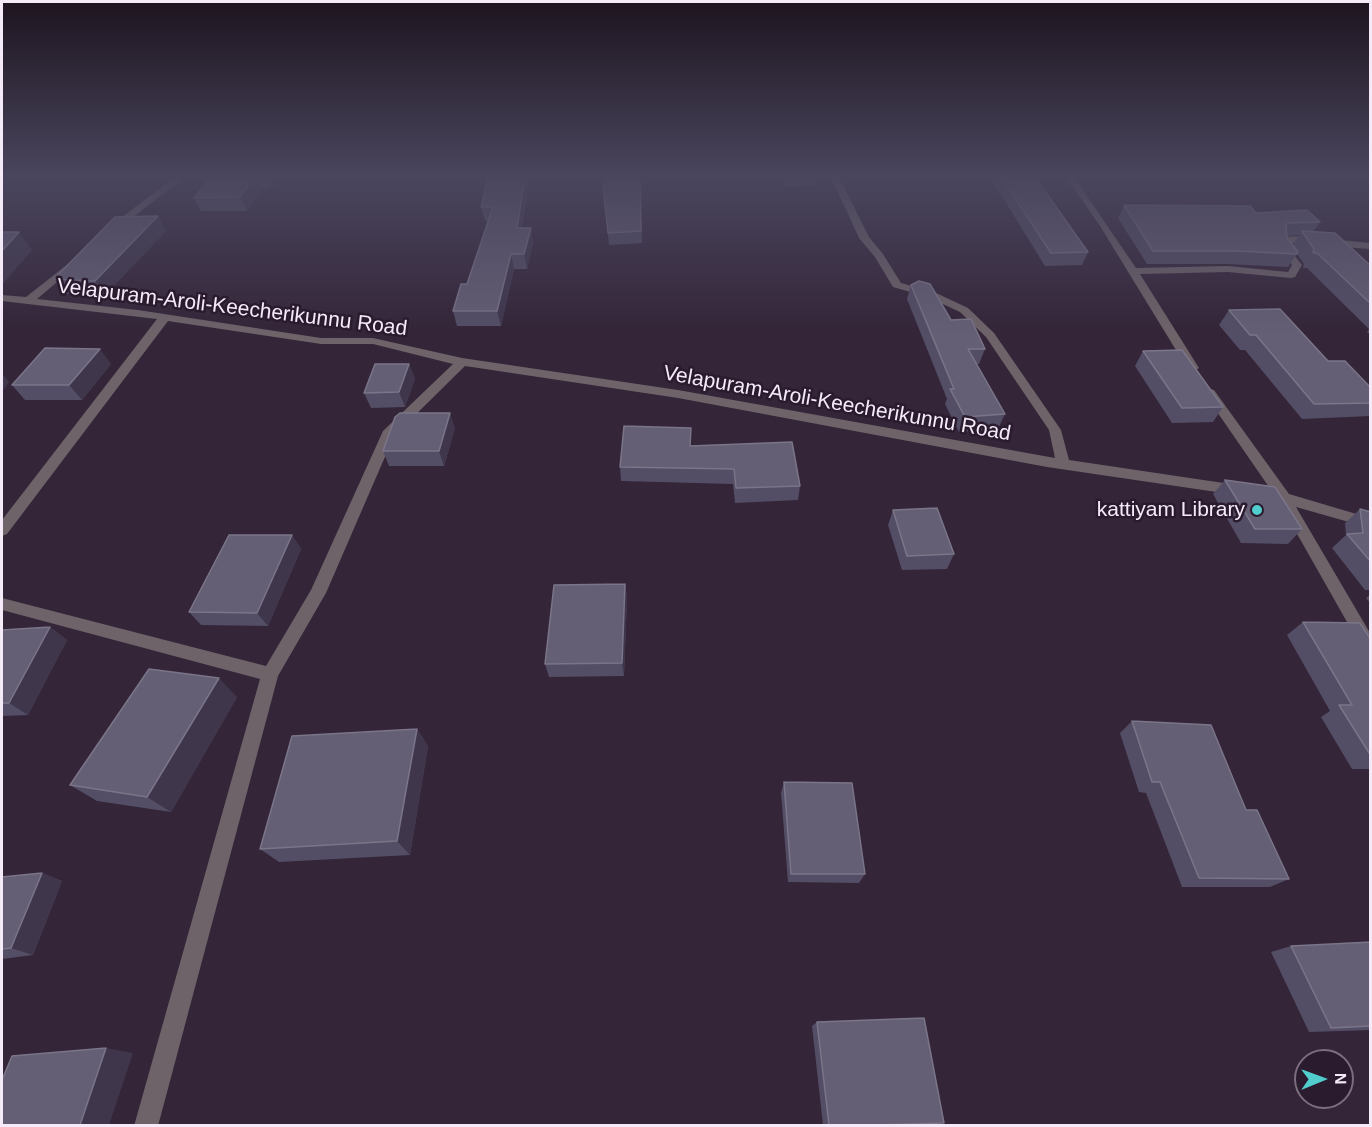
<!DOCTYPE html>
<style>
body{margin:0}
#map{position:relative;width:1372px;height:1127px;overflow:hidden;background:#342538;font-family:Helvetica,sans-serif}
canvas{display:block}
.frame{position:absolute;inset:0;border:3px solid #f5ebf8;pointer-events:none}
.north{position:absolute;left:1294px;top:1049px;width:60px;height:60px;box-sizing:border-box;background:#2a1b2e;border:2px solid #7b6e7f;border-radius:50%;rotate:89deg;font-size:16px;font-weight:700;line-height:24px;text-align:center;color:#f5ebf8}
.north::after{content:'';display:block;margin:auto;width:21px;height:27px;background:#52cdce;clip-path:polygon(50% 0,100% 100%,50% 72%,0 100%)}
</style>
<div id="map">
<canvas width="1372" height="1127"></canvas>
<div class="frame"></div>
<div class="north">N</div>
</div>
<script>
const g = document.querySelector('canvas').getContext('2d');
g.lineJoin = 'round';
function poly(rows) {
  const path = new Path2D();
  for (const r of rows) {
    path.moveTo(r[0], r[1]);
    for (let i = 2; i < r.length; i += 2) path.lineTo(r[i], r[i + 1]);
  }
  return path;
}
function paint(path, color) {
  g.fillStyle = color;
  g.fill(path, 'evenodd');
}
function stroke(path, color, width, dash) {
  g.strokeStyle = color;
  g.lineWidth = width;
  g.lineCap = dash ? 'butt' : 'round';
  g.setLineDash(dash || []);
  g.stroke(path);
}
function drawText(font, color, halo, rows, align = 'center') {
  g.font = font + ' Helvetica,sans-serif';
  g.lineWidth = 5;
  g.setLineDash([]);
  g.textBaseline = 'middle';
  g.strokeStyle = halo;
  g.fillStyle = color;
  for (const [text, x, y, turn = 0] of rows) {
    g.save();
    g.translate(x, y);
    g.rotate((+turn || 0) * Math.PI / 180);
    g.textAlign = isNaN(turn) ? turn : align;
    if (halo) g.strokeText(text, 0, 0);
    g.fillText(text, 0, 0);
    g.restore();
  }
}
const minor = poly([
 [175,177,185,177,115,231,109,231,109,227,175,177],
 [831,177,839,177,869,237,883,254,901,283,936,293,968,308,994,333,1061,430,1069,460,1237,485,1242,486,1244,490,1242,494,1237,495,1047,467,678,398,465,366,394,436,326,593,278,676,158,1126,134,1126,260,679,2,610,2,598,266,666,311,590,383,431,453,364,373,344,321,344,168,321,7,534,2,536,2,520,157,319,2,301,2,295,26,297,73,260,78,263,77,265,37,299,138,310,321,338,373,338,462,358,678,390,1055,458,1049,430,986,337,960,312,928,297,893,287,875,257,859,238,831,177],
 [1066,177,1074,177,1136,268,1228,266,1288,272,1292,265,1281,251,1279,240,1284,237,1300,236,1370,243,1370,249,1289,243,1291,251,1302,265,1295,277,1291,278,1228,272,1140,274,1199,368,1193,372,1187,368,1100,226,1066,177],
 [1210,389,1214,390,1289,494,1370,518,1370,528,1296,507,1370,633,1370,654,1364,652,1279,502,1258,498,1256,494,1258,490,1271,490,1204,393,1210,389]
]);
const wall = poly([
 [211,177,278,177,270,188,262,189,247,211,201,211,194,198],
 [488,177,529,177,522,228,533,242,527,269,514,269,501,326,457,326,453,311,467,284,488,221,485,221,481,207],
 [602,177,641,177,642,243,609,245],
 [781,177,816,177,815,185,785,187],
 [990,177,1035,177,1088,252,1082,265,1045,266],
 [1124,205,1256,213,1320,222,1313,232,1371,266,1371,335,1367,332,1369,329,1307,268,1303,268,1304,264,1297,254,1288,267,1228,264,1147,264,1118,218],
 [1299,235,1293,245,1287,238,1287,236],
 [166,231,105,295,65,294,54,279],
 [911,285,985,349,979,364,976,364,1005,414,998,429,959,432,945,404,947,399,907,299],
 [1229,310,1328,361,1371,388,1371,416,1302,419,1245,350,1240,350,1219,325],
 [1143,351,1223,407,1213,422,1172,423,1135,366],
 [111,364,82,400,25,400,12,385],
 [409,364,415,379,405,407,371,408,364,393],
 [455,428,444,466,389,466,383,451],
 [691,446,800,486,798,500,735,503,733,484,621,481,620,467],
 [1225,480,1302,529,1288,544,1241,543,1213,494],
 [1360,509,1371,512,1371,590,1365,590,1332,548,1346,535,1345,523],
 [893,510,954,554,947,569,902,570,888,525],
 [292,535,301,549,268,626,201,625,189,612],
 [625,584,627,598,624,676,549,677,545,664],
 [1371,594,1371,604,1366,598],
 [1303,622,1371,640,1371,769,1352,769,1321,717,1330,711,1287,635],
 [50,627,67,640,28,715,2,716,2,630],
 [237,697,171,812,97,801,70,785],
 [1132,721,1246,810,1289,879,1270,887,1182,887,1146,793,1139,792,1120,733],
 [417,729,428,746,410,855,279,862,260,849],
 [784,782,865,874,859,883,788,882,781,793],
 [42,873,62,881,33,955,2,959,2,877],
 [1371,942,1371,1030,1309,1032,1271,952,1291,946],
 [817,1022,944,1123,889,1125,823,1125,812,1026]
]);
const shadedWall = poly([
 [255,177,257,177,262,189,247,211,240,197],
 [265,177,278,177,270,188],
 [525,177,529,177,519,242,517,228],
 [158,216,166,231,105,295,95,281],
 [531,228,533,242,527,269,524,254],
 [19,232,32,250,2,285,2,251],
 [511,254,514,269,501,326,497,311],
 [100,349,111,364,82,400,69,385],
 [409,364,415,379,405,407,399,392],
 [2,373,9,382,2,392],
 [450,413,455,428,444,466,439,451],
 [292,535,301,549,268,626,257,613],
 [625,584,627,598,624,676,622,663],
 [50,627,67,640,28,715,9,703],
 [219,678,237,697,171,812,147,797],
 [417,729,428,746,410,855,397,841],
 [42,873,62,881,33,955,11,948],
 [106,1048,133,1053,109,1125,80,1125]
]);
const building = poly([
 [211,177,255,177,240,197,194,198,211,177],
 [488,177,525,177,517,228,531,228,524,254,511,254,497,311,453,311,461,284,467,284,493,207,481,207,488,177],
 [602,177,640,177,641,231,608,233,602,177],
 [1001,177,1035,177,1088,252,1051,253,1001,177],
 [1124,205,1250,206,1256,213,1307,210,1320,222,1288,223,1286,225,1287,238,1298,252,1297,254,1236,251,1153,251,1124,205],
 [158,216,95,281,54,279,115,217,158,216],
 [1302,231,1335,233,1371,266,1371,304,1317,253,1313,253,1314,249,1302,231],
 [2,232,19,232,2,251,2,232],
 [919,281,930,284,951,320,971,319,985,349,968,349,1005,414,965,417,950,389,954,389,911,285,919,281],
 [1280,309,1328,361,1345,361,1371,388,1371,403,1314,404,1256,335,1250,335,1229,310,1280,309],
 [45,348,100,349,69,385,12,385,45,348],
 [1182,350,1223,407,1182,408,1143,351,1182,350],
 [375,364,409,364,399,392,364,393,375,364],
 [400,413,450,413,439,451,383,451,395,417,400,413],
 [624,426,691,428,690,446,792,442,800,486,736,488,734,469,620,467,624,426],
 [1225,480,1275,487,1302,529,1255,529,1225,480],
 [937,508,954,554,907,556,893,510,937,508],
 [1360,509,1371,512,1371,562,1347,534,1363,533,1360,509],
 [229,535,292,535,257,613,189,612,229,535],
 [625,584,622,663,545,664,554,585,625,584],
 [1303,622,1360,623,1371,640,1371,756,1339,705,1352,705,1303,622],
 [50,627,9,703,2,703,2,630,50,627],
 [149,669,219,678,147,797,70,785,149,669],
 [1132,721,1211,725,1246,810,1257,810,1289,879,1199,878,1160,782,1152,782,1132,721],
 [417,729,397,841,260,849,292,736,417,729],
 [784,782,852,783,865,874,791,874,784,782],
 [42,873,11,948,2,949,2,877,42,873],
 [1371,942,1371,1026,1331,1028,1291,946,1371,942],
 [924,1018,944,1123,877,1125,829,1125,817,1022,924,1018],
 [106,1048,80,1125,2,1125,2,1080,12,1056,106,1048]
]);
const markers = [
 [1257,510,6,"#52cdce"]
];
const streetNames = [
 ["Velapuram-Aroli-Keecherikunnu Road",232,308,7],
 ["Velapuram-Aroli-Keecherikunnu Road",837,404,10]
];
const poiNames = [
 ["kattiyam Library",1245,510]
];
paint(minor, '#6e6369');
paint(wall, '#534e65');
paint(shadedWall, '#3f364c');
paint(building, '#655f75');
stroke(building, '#7b7589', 1.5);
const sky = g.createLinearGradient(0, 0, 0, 335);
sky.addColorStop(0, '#1d141f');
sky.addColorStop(0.53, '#4a465e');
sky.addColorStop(1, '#4a465e00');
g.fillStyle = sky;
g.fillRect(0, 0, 1372, 335);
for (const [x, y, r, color] of markers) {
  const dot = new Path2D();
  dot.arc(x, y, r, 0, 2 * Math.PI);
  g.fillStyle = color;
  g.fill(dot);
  stroke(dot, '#2a1b2e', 2);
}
drawText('21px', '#f5ebf8', '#2a1b2e', streetNames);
drawText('21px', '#f5ebf8', '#2a1b2e', poiNames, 'right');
</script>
